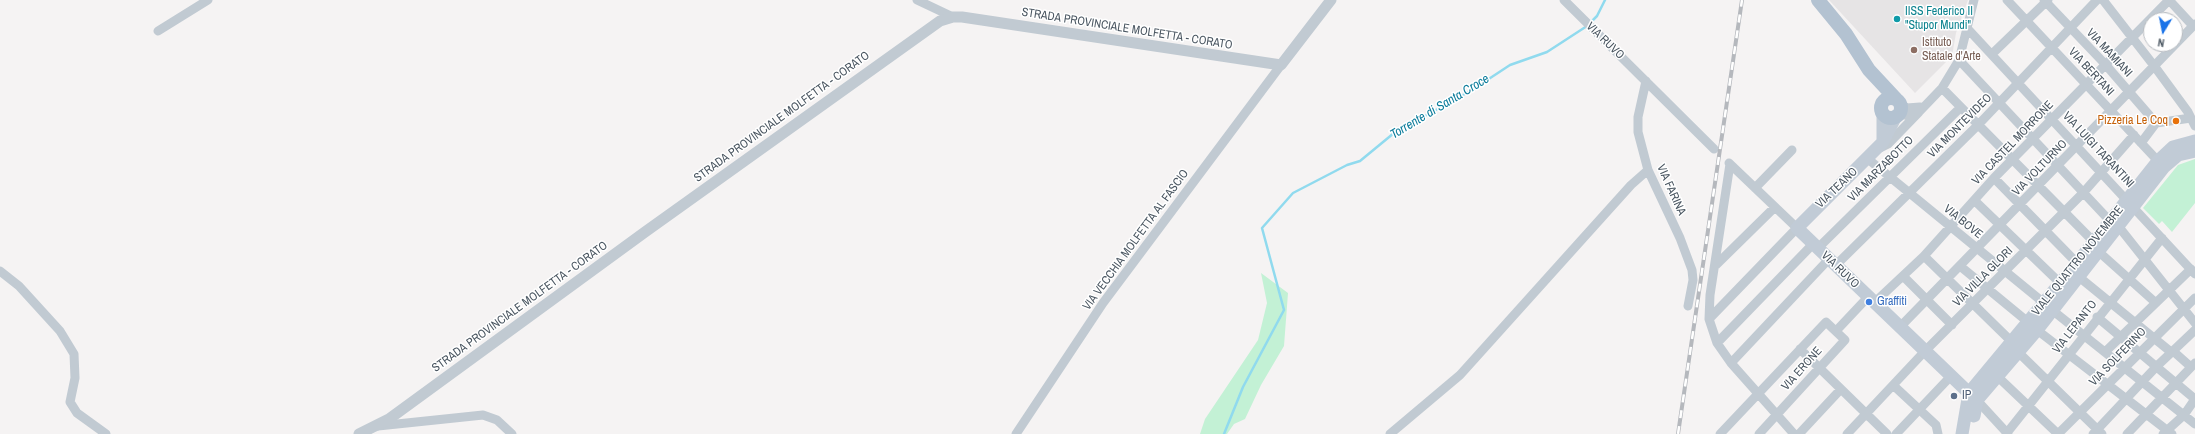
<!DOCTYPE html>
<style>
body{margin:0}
#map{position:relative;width:2195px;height:434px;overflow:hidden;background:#f5f3f3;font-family:"Archivo Narrow",sans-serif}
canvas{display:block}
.north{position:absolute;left:2143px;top:12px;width:40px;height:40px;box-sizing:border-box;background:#fff;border:1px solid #b7bbc0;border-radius:50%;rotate:190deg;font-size:11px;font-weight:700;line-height:16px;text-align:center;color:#4a5661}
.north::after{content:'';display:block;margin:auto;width:14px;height:18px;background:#1a73e8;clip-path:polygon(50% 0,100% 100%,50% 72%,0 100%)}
</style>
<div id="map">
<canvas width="2195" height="434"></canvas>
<div class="north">N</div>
</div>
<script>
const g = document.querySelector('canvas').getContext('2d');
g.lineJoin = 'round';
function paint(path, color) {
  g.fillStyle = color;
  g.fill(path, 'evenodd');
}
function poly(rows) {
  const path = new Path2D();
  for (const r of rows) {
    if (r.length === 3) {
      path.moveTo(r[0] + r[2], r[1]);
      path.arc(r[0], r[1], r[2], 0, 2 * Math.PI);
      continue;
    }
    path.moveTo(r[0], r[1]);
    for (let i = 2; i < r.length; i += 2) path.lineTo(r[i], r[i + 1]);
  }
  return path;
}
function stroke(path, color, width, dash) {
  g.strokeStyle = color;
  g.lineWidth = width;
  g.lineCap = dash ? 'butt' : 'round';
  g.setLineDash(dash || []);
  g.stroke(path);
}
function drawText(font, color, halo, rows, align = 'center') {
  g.font = font + ' "Archivo Narrow",sans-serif';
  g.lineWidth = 3;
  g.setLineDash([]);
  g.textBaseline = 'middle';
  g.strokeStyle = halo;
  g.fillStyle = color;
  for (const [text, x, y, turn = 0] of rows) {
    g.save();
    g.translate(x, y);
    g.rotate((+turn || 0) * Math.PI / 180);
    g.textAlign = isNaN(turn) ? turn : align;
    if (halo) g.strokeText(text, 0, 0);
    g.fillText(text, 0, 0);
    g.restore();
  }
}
const education = poly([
 [1829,0,1968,0,1956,33,1952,56,1915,93]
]);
const green = poly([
 [2195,159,2195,203,2172,232,2162,221,2159,224,2143,208,2178,165],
 [1261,273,1288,293,1284,346,1261,385,1245,419,1234,424,1227,434,1200,434,1205,419,1258,340,1267,303]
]);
const stream = poly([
 [1590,23,1597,16,1605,0],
 [1224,434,1243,387,1284,310,1262,228,1293,193,1347,165,1360,161,1394,133,1472,90,1510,65,1547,52,1587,26]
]);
const minor = poly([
 [917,0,953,17],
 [1564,0,1714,149],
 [2007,0,2158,161],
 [2044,0,2105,64,2156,123],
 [2103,0,2155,67,2188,112,2195,126],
 [2169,0,2193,26],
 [1966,27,2195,274],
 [158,31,208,0],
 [1992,54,2048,0],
 [1959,60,2110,221],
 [1646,81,1638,117,1638,132,1648,170,1680,238,1692,270,1693,280,1688,306],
 [1942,88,2094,242],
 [1900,104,1907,108,1920,107],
 [1898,115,1910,115,1919,112,1942,88,1959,60,1974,0],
 [2141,143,2156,123,2191,118],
 [1880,148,1888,144,1919,112],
 [1868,159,2044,303],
 [1730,164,1710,295,1709,319,1717,343,1731,363,1794,434],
 [1994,178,2077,263],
 [1755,188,1792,150],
 [1974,200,2060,283],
 [2119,227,2195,323],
 [1818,248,1960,108],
 [2099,252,2156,303],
 [1924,256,2011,341],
 [1716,265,1775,207],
 [1836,265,1978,125,2097,0],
 [1960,266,2028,322],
 [0,271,19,286,60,331,74,354,75,378,70,402,77,413,106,434],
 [1903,276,1952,325],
 [2079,277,2171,352],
 [1875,302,1924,256,1994,178,2169,0],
 [2052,310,2195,424],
 [2097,317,2195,399],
 [1709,319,1797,228,1729,163],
 [1900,327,2195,24],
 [2037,330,2172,434],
 [1836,331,1868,297],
 [1717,343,1813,244],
 [1800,349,1887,434],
 [2173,351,2191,367],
 [2018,352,2102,434],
 [2105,352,2191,269],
 [1731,363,1829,259],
 [1998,377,2058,434],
 [1893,385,1936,425,1938,434],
 [1974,397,2008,434],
 [378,426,483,415,497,420,512,434],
 [1016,434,1103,303,1281,65],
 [1390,434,1460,375,1631,185,1648,170],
 [1720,434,1826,322,1845,340,1759,434],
 [1799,434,1841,389],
 [1847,434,1925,351,2083,193,2134,135],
 [1896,434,1951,376],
 [2006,434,2162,238],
 [2058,434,2195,298],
 [2093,434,2157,366,2195,330],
 [2127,434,2195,363],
 [2163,434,2184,415,2195,399]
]);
const tertiary = poly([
 [359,434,389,419,645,232,940,21,953,17,962,17,1281,65,1331,0]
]);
const secondary = poly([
 [1896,116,1882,143,1797,228,1969,393],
 [1883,140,1883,113],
 [1974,416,1977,400,2037,330,2164,167,2178,155,2195,151],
 [1962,434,1969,393,2077,263,2158,161,2173,147,2195,141]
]);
const primary = poly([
 [1818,0,1846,34,1869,70,1896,99],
 [1891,108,10]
]);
const rail = poly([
 [1678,434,1742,0]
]);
const markers = [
 [1897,19,4,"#0f9aa8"],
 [1914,50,4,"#8d6e63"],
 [2176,121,4,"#e8710a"],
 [1869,302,4,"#3f7fe0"],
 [1954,396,4,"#5c6f8a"]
];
const cultureNames = [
 ["IISS Federico II",1905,12],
 ["\"Stupor Mundi\"",1905,26]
];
const streetNames = [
 ["STRADA PROVINCIALE MOLFETTA - CORATO",1127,29,9],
 ["VIA RUVO",1605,41,44],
 ["VIA MAMIANI",2109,53,47],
 ["VIA BERTANI",2091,72,47],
 ["STRADA PROVINCIALE MOLFETTA - CORATO",782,117,-36],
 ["VIA MONTEVIDEO",1960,126,-45],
 ["VIA CASTEL MORRONE",2013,143,-46],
 ["VIA LUIGI TARANTINI",2098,150,47],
 ["VIA VOLTURNO",2040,168,-46],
 ["VIA MARZABOTTO",1881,169,-45],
 ["VIA TEANO",1837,188,-44],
 ["VIA FARINA",1671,190,66],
 ["VIA BOVE",1963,222,39],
 ["VIA VECCHIA MOLFETTA AL FASCIO",1136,240,-54],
 ["VIALE QUATTRO NOVEMBRE",2078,261,-51],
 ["VIA RUVO",1840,270,44],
 ["VIA VILLA GLORI",1983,277,-45],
 ["STRADA PROVINCIALE MOLFETTA - CORATO",520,307,-36],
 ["VIA LEPANTO",2075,327,-52],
 ["VIA SOLFERINO",2118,357,-46],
 ["VIA ERONE",1802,369,-48]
];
const educationNames = [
 ["Istituto",1922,43],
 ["Statale d'Arte",1922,57]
];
const foodNames = [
 ["Pizzeria Le Coq",2168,121]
];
const shopNames = [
 ["Graffiti",1877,302]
];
const serviceNames = [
 ["IP",1962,396]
];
const waterNames = [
 ["Torrente di Santa Croce",1440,107,-31]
];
paint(education, '#e6e4e5');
paint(green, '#c3f1d5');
stroke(stream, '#90daee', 2.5);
stroke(minor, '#c1cad2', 9);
stroke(tertiary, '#c1cad2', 11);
stroke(secondary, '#c1cbd6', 13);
stroke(primary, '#b3c2d1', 14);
stroke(rail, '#b5b8bd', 4);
stroke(rail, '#fff', 2.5, [8]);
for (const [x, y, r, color] of markers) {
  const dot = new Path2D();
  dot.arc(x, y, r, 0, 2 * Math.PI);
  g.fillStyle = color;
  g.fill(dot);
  stroke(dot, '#fff', 1.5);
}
drawText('12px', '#0d838f', '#fff', cultureNames, 'left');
drawText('12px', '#4a5661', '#fff', streetNames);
drawText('12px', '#785e54', '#fff', educationNames, 'left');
drawText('12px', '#c56008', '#fff', foodNames, 'right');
drawText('12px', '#366cbe', '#fff', shopNames, 'left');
drawText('12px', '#4e5e75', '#fff', serviceNames, 'left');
drawText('italic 13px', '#0c7c9b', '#fff', waterNames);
</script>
